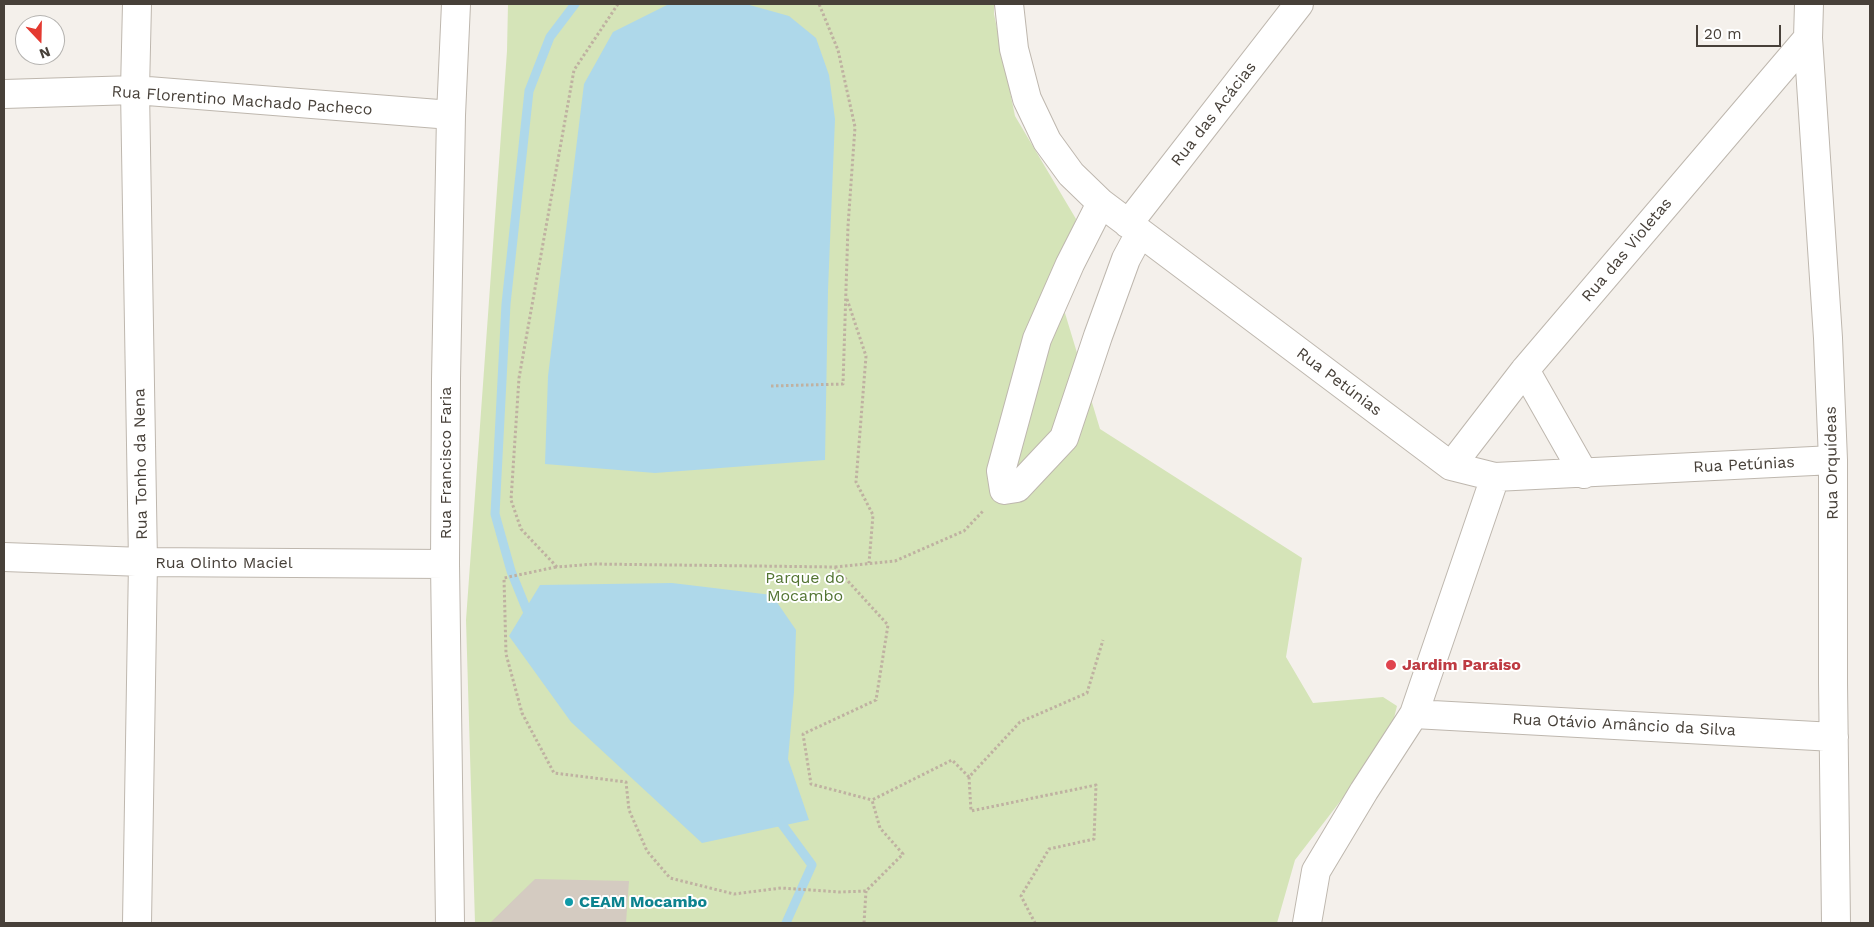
<!DOCTYPE html>
<meta charset="utf-8">
<style>
body{margin:0}
#map{position:relative;width:1874px;height:927px;overflow:hidden;background:#f4f0eb;font-family:"Work Sans",sans-serif}
canvas{display:block}
.frame{position:absolute;inset:0;border:5px solid #474039;pointer-events:none}
.north{position:absolute;left:15px;top:15px;width:50px;height:50px;box-sizing:border-box;background:#fff;border:1px solid #b5b3b0;border-radius:50%;rotate:159deg;font-size:14px;font-weight:700;line-height:20px;text-align:center;color:#474039}
.north::after{content:'';display:block;margin:auto;width:18px;height:22px;background:#e43a31;clip-path:polygon(50% 0,100% 100%,50% 72%,0 100%)}
.scale{position:absolute;left:1696px;top:25px;width:85px;height:22px;box-sizing:border-box;border:2px solid #474039;border-top:0;padding-left:6px;font-size:15px;line-height:18px;white-space:nowrap;color:#474039;-webkit-text-stroke:4px #fff;paint-order:stroke}
</style>
<div id="map">
<canvas width="1874" height="927"></canvas>
<div class="frame"></div>
<div class="north">N</div>
<div class="scale">20 m</div>
</div>
<script>
const g = document.querySelector('canvas').getContext('2d');
g.lineJoin = 'round';
function paint(path, color) {
  g.fillStyle = color;
  g.fill(path, 'evenodd');
}
function poly(rows) {
  const path = new Path2D();
  for (const r of rows) {
    path.moveTo(r[0], r[1]);
    for (let i = 2; i < r.length; i += 2) path.lineTo(r[i], r[i + 1]);
  }
  return path;
}
function stroke(path, color, width, dash) {
  g.strokeStyle = color;
  g.lineWidth = width;
  g.lineCap = dash ? 'butt' : 'round';
  g.setLineDash(dash || []);
  g.stroke(path);
}
function drawText(font, color, halo, rows, align = 'center') {
  g.font = font + ' "Work Sans",sans-serif';
  g.lineWidth = 4;
  g.setLineDash([]);
  g.textBaseline = 'middle';
  g.strokeStyle = halo;
  g.fillStyle = color;
  for (const [text, x, y, turn = 0] of rows) {
    g.save();
    g.translate(x, y);
    g.rotate((+turn || 0) * Math.PI / 180);
    g.textAlign = isNaN(turn) ? turn : align;
    if (halo) g.strokeText(text, 0, 0);
    g.fillText(text, 0, 0);
    g.restore();
  }
}
const green = poly([
 [508,4,994,4,994,14,1015,116,1076,219,1058,290,1100,429,1302,558,1286,657,1313,703,1383,697,1397,706,1389,738,1295,860,1277,923,475,923,466,620,507,51]
]);
const water = poly([
 [669,4,746,4,789,16,816,38,829,75,835,119,828,290,825,460,655,473,545,464,548,376,584,84,613,32],
 [672,583,772,595,796,630,794,692,788,759,809,820,702,843,571,722,509,636,540,585]
]);
const shadow = poly([
 [535,880,628,882,625,923,491,923]
]);
const stream = poly([
 [530,618,511,571,495,514,506,304,529,91,550,37,575,4],
 [776,816,812,865,786,923]
]);
const building = poly([
 [535,879,629,881,626,923,490,923]
]);
const path = poly([
 [618,4,574,70,519,378,511,500,521,529,557,567,594,564,835,567,888,625,876,700,803,734,811,784,872,800],
 [847,299,866,356,856,482,873,515,869,563],
 [771,386,843,384,848,226,855,127,838,50,819,4],
 [556,567,504,578,506,654,522,713,554,773,626,782,629,810,647,851,670,878,734,894,781,888,840,892,866,891,903,854,880,828,872,800,952,760,969,777,1020,722,1087,693,1103,640],
 [835,567,895,561,964,531,984,510],
 [969,777,971,811,1096,785,1094,839,1049,849,1021,896,1035,923],
 [864,923,866,891]
]);
const minor = poly([
 [1009,4,1014,49,1027,99,1047,141,1071,174,1101,203,1451,466,1495,477,1833,460],
 [1809,4,1808,38,1828,338,1833,460,1833,683,1836,923],
 [4,94,135,90,451,115],
 [1101,203,1070,264,1037,339,1001,471,1004,490,1017,488,1064,438,1098,336,1126,259,1140,233],
 [1128,224,1299,4],
 [1525,370,1584,474],
 [1451,466,1525,370,1808,38],
 [4,557,143,562,445,564],
 [1414,714,1834,737],
 [137,923,143,562,135,90,137,4],
 [450,923,445,564,446,379,451,115,456,4],
 [1307,923,1316,871,1364,791,1414,714,1495,477]
]);
const markers = [
 [1391,665,6,"#e0444e"],
 [569,902,5,"#0f9aa8"]
];
const streetNames = [
 ["Rua Florentino Machado Pacheco",242,101,4],
 ["Rua das Acácias",1214,114,-52],
 ["Rua das Violetas",1627,250,-50],
 ["Rua Petúnias",1339,382,37],
 ["Rua Francisco Faria",446,463,-90],
 ["Rua Orquídeas",1832,463,-91],
 ["Rua Tonho da Nena",141,464,-91],
 ["Rua Petúnias",1744,465,-3],
 ["Rua Olinto Maciel",224,563],
 ["Rua Otávio Amâncio da Silva",1624,725,3]
];
const parkNames = [
 ["Parque do",805,578],
 ["Mocambo",805,596]
];
const healthNames = [
 ["Jardim Paraiso",1402,665]
];
const cultureNames = [
 ["CEAM Mocambo",579,902]
];
paint(green, '#d5e4b8');
paint(water, '#aed8ea');
paint(shadow, '#0003');
stroke(stream, '#aed8ea', 9);
paint(building, '#d4cbc1');
stroke(minor, '#beb7ae', 30);
stroke(path, '#bfb1a1', 3, [2.5, 2.5]);
stroke(minor, '#fff', 28);
for (const [x, y, r, color] of markers) {
  const dot = new Path2D();
  dot.arc(x, y, r, 0, 2 * Math.PI);
  g.fillStyle = color;
  g.fill(dot);
  stroke(dot, '#fff', 2);
}
drawText('16px', '#474039', '#fff', streetNames);
drawText('16px', '#527432', '#fff', parkNames);
drawText('bold 16px', '#be3a42', '#fff', healthNames, 'left');
drawText('bold 16px', '#0d838f', '#fff', cultureNames, 'left');
</script>
